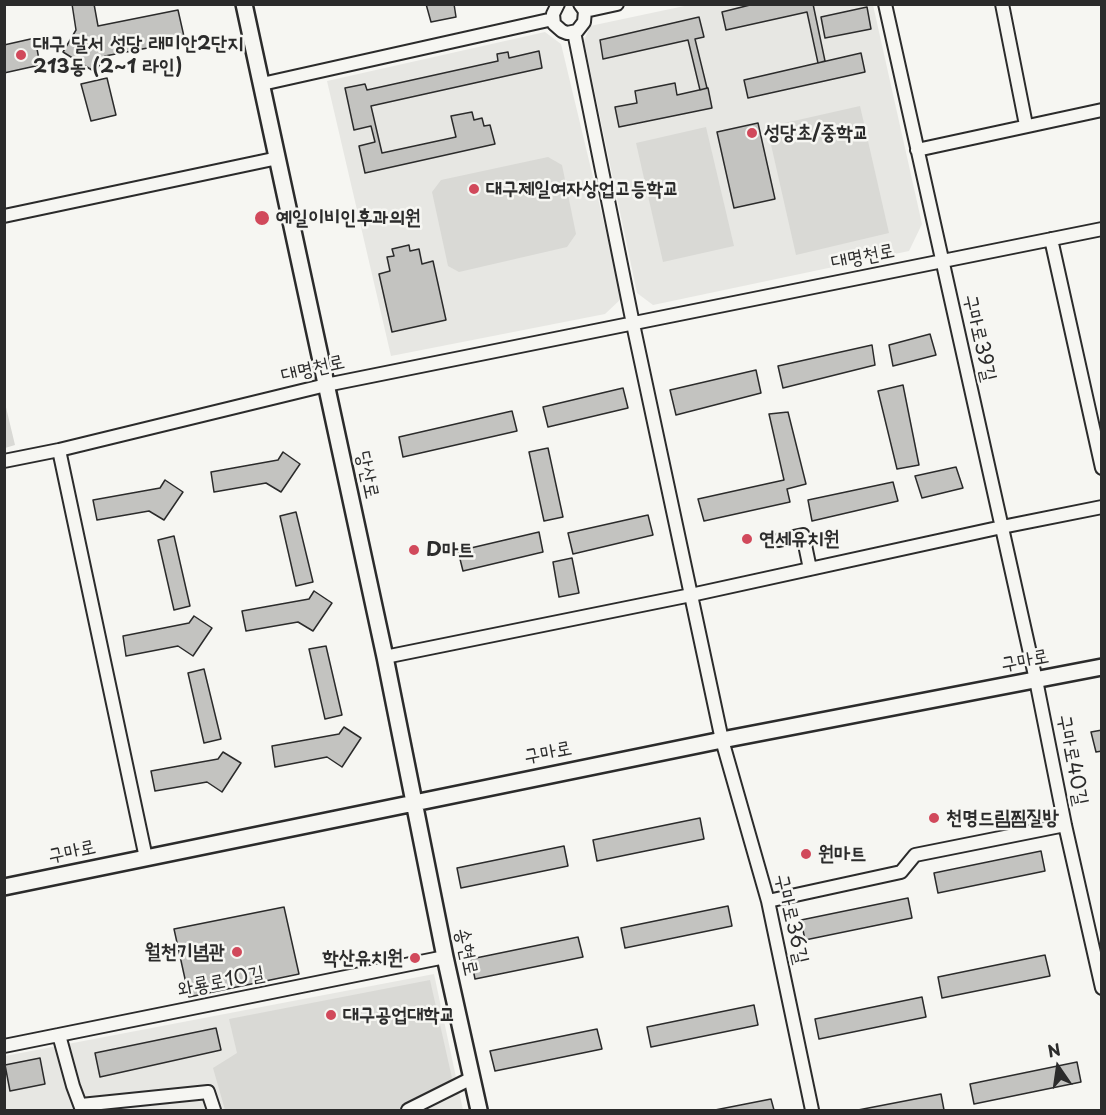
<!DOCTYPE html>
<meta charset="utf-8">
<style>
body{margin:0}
#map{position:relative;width:1106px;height:1115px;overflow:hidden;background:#f6f6f2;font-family:"Playpen Sans",sans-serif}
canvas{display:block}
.frame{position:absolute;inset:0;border:6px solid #2b2b2b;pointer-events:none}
.north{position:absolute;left:1028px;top:1037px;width:60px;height:60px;-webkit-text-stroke:4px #f6f6f2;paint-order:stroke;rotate:347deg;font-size:16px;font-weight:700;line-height:24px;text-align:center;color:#2b2b2b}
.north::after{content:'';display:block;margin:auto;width:21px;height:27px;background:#2b2b2b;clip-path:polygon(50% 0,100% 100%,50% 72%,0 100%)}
</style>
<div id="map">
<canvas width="1106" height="1115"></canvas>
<div class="frame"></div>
<div class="north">N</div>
</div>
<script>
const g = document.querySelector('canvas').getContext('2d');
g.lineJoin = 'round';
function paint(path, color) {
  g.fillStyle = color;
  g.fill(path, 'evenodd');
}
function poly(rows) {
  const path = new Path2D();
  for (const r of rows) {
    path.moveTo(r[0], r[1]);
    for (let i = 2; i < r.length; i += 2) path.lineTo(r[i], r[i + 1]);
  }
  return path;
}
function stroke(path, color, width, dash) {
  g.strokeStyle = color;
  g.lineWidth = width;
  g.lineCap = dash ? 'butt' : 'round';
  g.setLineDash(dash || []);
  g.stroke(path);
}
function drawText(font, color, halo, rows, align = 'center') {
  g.font = font + ' "Playpen Sans","Poor Story",sans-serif';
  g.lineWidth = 5;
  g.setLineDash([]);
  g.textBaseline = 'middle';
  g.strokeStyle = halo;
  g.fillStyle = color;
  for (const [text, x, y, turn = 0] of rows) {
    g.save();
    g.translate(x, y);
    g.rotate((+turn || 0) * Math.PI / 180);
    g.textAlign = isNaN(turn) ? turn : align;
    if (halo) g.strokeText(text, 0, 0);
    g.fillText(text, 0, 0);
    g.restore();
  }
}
const built = poly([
 [689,5,873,5,922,224,909,251,653,305,637,293,584,41,590,26],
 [545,32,561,44,622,298,605,314,391,356,327,81],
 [434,974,463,1110,5,1110,5,1056]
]);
const green = poly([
 [860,106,889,233,796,255,767,127],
 [706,127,734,246,663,262,636,143],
 [548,157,562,165,576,234,567,247,459,272,448,266,432,192,441,180],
 [4,399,15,445,5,448,4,448],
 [430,980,452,1078,443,1088,398,1110,225,1110,213,1068,237,1053,229,1019]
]);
const building = poly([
 [72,4,94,4,98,26,178,10,185,41,105,56,95,72,63,52,76,30,72,4],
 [426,4,454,4,456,17,431,22,426,4],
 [754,4,813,4,825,61,818,63,807,12,726,30,722,12,754,4],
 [867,7,871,29,825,38,821,17,867,7],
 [699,17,704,37,695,39,707,88,700,90,688,40,603,59,600,40,699,17],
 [35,38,40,65,4,73,4,45,35,38],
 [539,51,542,68,371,106,382,153,456,137,451,116,472,112,474,120,482,118,484,126,490,125,495,144,365,173,359,146,375,142,371,126,354,130,345,88,365,84,367,90,498,61,497,54,508,52,509,58,539,51],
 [861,53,865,72,748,98,744,80,861,53],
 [107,78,116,115,91,121,81,84,107,78],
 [675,83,677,95,708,88,712,108,619,127,615,107,637,103,635,91,675,83],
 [758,123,775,199,734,208,717,132,758,123],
 [409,245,410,251,419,249,422,264,433,261,446,320,392,332,379,274,390,271,387,257,394,256,392,249,409,245],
 [930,334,936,355,893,366,889,345,930,334],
 [872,345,875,365,783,388,778,366,872,345],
 [756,370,761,393,676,415,670,390,756,370],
 [903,385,919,465,897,469,878,391,903,385],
 [623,388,628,408,548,427,543,407,623,388],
 [512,411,517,431,403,457,399,437,512,411],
 [788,412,806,484,787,489,790,502,704,521,698,499,784,480,769,414,788,412],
 [548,448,563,517,544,521,529,452,548,448],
 [283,452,300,464,281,492,266,483,214,492,211,472,278,460,283,452],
 [956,467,963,488,922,498,915,476,956,467],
 [165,480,183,492,164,520,149,511,97,520,93,500,160,488,165,480],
 [893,482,898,501,812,521,808,500,893,482],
 [296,512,313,582,296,586,280,516,296,512],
 [648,515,653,535,573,554,568,533,648,515],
 [539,532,543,552,463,571,458,551,539,532],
 [174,536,190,606,174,610,158,540,174,536],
 [572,558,579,593,559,597,553,562,572,558],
 [314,591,332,603,313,631,298,622,246,631,242,611,309,599,314,591],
 [194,616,212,628,193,656,178,646,126,656,123,636,189,623,194,616],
 [326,646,342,715,325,719,309,649,326,646],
 [204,669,221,739,204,743,188,673,204,669],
 [344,727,361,738,342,767,327,757,275,767,272,746,339,734,344,727],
 [1102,730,1102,751,1096,752,1091,732,1102,730],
 [223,752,241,763,222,792,207,782,155,791,151,771,218,759,223,752],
 [700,818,704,839,597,861,593,840,700,818],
 [564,846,568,866,461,888,457,868,564,846],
 [1041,851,1045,871,938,893,934,873,1041,851],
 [908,898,912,918,805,940,801,920,908,898],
 [728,906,732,926,625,948,621,928,728,906],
 [284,907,299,974,189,997,174,929,284,907],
 [578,937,583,957,475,979,471,959,578,937],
 [1045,955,1050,976,942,998,938,977,1045,955],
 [922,997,926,1017,819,1039,815,1019,922,997],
 [754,1005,758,1025,651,1047,647,1027,754,1005],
 [216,1028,221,1050,100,1077,95,1053,216,1028],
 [597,1029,602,1049,495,1071,490,1051,597,1029],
 [40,1058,45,1084,10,1091,5,1065,40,1058],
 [1077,1062,1081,1082,974,1104,970,1084,1077,1062],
 [941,1094,944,1110,858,1110,941,1094],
 [771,1099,774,1110,715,1110,771,1099]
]);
const minor = poly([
 [558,4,553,14,554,24,562,31,567,33,577,31,584,22,585,11,580,4],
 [885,4,1036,680,1065,825,1102,988],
 [1002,4,1026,125],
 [585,11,617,4],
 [574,32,633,324,722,740,768,901,812,1110],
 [262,84,553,19],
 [917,150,1102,110],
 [4,216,278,158],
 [1051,239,1102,468],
 [59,450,146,858],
 [4,461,59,450,326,385,1102,229],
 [779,540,803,535,810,569],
 [385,657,691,595,1002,527,1102,507],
 [768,901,901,872,915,855,1065,825],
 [59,1035,73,1086,82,1110],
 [4,1046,445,957],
 [81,1105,208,1092,214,1110],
 [408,1110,472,1078]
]);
const major = poly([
 [244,4,385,657,445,957,479,1110],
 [4,887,722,740,1102,667]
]);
const markers = [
 [21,55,6,"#d1495b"],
 [752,133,6,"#d1495b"],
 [474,189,6,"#d1495b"],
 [262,218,8,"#d1495b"],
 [747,539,6,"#d1495b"],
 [414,550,6,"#d1495b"],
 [934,818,6,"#d1495b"],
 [806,854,6,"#d1495b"],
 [237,952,6,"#d1495b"],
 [415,958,6,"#d1495b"],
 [331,1015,6,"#d1495b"]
];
const poiNames = [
 ["대구 달서 성당 래미안2단지",33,44],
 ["213동 (2~1 라인)",33,67],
 ["성당초/중학교",764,133],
 ["대구제일여자상업고등학교",486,189],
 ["예일이비인후과의원",276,218],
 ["연세유치원",759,539],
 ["D마트",426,550],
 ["천명드림찜질방",946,818],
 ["원마트",818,854],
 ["월천기념관",225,952,"right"],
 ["학산유치원",403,958,"right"],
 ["대구공업대학교",343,1015]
];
const streetNames = [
 ["대명천로",863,257,-11],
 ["구마로39길",979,338,77],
 ["대명천로",313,369,-13],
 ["당산로",367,475,78],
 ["구마로",1025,661,-11],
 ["구마로",548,753,-11],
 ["구마로40길",1072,760,79],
 ["구마로",72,852,-12],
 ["구마로36길",791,919,77],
 ["송현로",466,952,78],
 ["와룡로10길",221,982,-11]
];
paint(built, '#e7e7e3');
paint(green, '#d9d9d5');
paint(building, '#c3c3c0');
stroke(building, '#2b2b2b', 1.5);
stroke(minor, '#2b2b2b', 16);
stroke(major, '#2b2b2b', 20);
stroke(minor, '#f6f6f2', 12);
stroke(major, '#f6f6f2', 15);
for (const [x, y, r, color] of markers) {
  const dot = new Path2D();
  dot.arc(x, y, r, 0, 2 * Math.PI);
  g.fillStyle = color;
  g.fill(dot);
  stroke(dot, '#f6f6f2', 2);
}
drawText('bold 20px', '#2b2b2b', '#f6f6f2', poiNames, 'left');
drawText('20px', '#2b2b2b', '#f6f6f2', streetNames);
</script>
